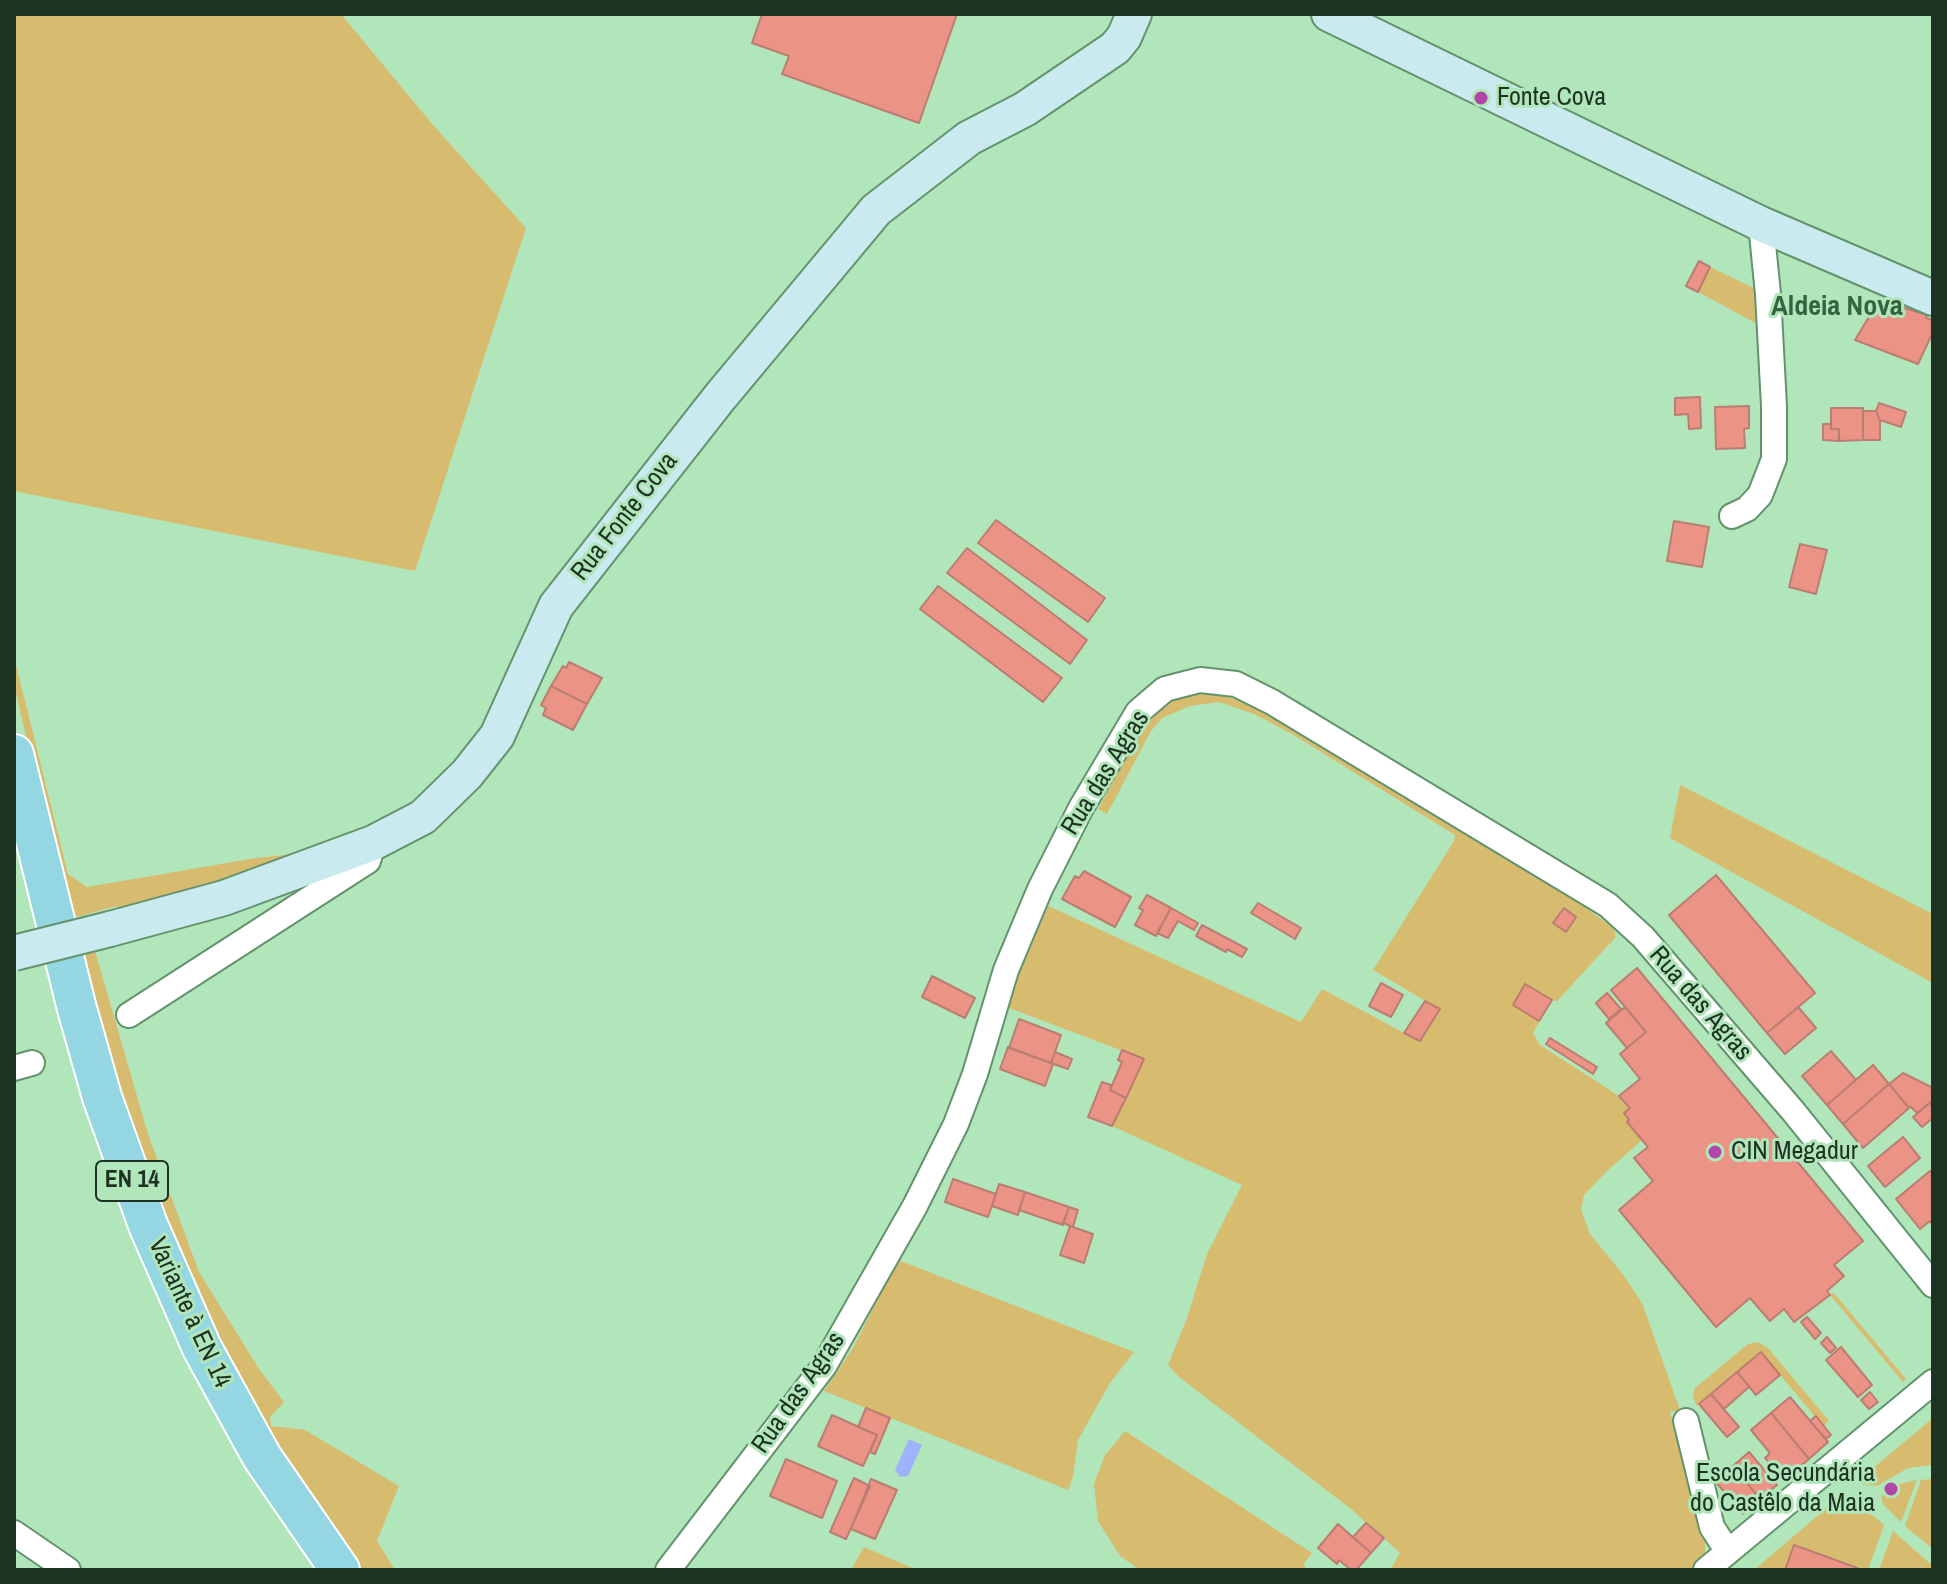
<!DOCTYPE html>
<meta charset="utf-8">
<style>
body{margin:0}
#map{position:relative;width:1947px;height:1584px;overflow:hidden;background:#b1e6bb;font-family:"Archivo Narrow",sans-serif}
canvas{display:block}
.frame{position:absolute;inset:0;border:16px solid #1d3222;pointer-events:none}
</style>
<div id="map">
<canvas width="1947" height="1584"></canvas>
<div class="frame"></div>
</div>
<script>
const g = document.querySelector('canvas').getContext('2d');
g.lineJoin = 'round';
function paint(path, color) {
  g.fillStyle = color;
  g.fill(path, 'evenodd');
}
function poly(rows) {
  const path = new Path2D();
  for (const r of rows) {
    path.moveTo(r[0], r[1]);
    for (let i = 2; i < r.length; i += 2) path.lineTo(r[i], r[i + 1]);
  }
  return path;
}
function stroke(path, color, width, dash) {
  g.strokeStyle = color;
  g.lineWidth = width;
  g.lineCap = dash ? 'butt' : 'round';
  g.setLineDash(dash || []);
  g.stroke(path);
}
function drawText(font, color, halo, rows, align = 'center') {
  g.font = font + ' "Archivo Narrow",sans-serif';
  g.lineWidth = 6;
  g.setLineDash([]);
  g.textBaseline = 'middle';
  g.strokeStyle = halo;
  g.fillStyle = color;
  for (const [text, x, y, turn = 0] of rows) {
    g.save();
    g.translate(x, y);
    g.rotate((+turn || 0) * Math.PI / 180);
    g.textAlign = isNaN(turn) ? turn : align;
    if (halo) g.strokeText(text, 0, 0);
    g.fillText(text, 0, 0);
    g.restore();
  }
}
const green = poly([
 [14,14,341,14,433,125,526,228,415,571,14,491],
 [1710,267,1764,293,1765,328,1698,292],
 [14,657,68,874,87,887,256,858,303,853,319,856,119,910,117,906,69,919,14,685],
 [1213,694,1248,702,1259,709,1560,890,1611,926,1615,931,1615,938,1557,1001,1551,1000,1533,1033,1540,1045,1619,1096,1630,1108,1624,1113,1629,1120,1627,1122,1642,1140,1606,1172,1584,1195,1581,1210,1590,1234,1622,1273,1642,1303,1680,1410,1670,1412,1705,1542,1705,1553,1690,1570,1390,1570,1400,1553,1351,1509,1179,1377,1168,1365,1187,1318,1207,1254,1242,1185,1112,1126,1144,1059,1004,1006,1046,905,1301,1022,1322,989,1419,1041,1439,1009,1373,970,1454,841,1455,835,1292,734,1254,714,1219,702,1190,706,1162,718,1151,731,1107,814,1098,809,1146,721,1158,709,1176,699,1190,695],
 [1680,785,1933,914,1933,983,1670,838],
 [95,951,148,1134,199,1272,259,1369,284,1402,270,1417,271,1426,305,1430,399,1486,377,1541,395,1570,358,1570,286,1466,217,1334,170,1229,106,1047,81,955],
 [898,1260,1134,1352,1110,1383,1078,1440,1073,1477,1068,1490,824,1391,853,1348],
 [1833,1292,1906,1379,1903,1382,1830,1295],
 [1758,1342,1768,1348,1829,1421,1823,1426,1761,1352,1696,1406,1693,1395,1695,1388,1748,1344],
 [1933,1418,1933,1465,1908,1468,1877,1486,1864,1484,1859,1480],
 [1125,1431,1312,1553,1303,1565,1309,1570,1140,1570,1120,1556,1098,1521,1094,1484,1105,1455],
 [1933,1479,1933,1549,1905,1526,1921,1480],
 [1917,1480,1901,1522,1883,1504,1881,1497,1890,1486],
 [1843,1494,1863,1512,1874,1516,1884,1525,1868,1570,1795,1545,1785,1570,1754,1570],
 [1893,1531,1933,1566,1933,1570,1879,1570],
 [864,1547,917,1570,851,1570]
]);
const water = poly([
 [909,1439,922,1445,908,1476,900,1477,895,1470]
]);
const building = poly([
 [762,14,957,14,919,123,782,74,789,56,752,43,762,14],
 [1699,261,1710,267,1698,292,1686,286,1699,261],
 [1879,300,1927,315,1926,318,1933,320,1933,332,1918,364,1855,340,1879,300],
 [1700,397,1701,428,1689,429,1688,414,1675,415,1675,398,1700,397],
 [1879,403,1906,412,1901,427,1880,420,1876,411,1879,403],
 [1749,406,1749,428,1744,429,1745,448,1716,449,1715,407,1749,406],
 [1831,408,1863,408,1863,440,1839,441,1839,429,1831,429,1831,408],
 [1863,411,1876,411,1880,420,1880,440,1863,440,1863,411],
 [1823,424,1831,424,1831,429,1839,429,1839,441,1823,440,1823,424],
 [996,520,1105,598,1088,622,978,543,996,520],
 [1674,521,1709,527,1702,567,1667,561,1674,521],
 [1800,544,1827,550,1816,594,1789,587,1800,544],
 [967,548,1087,640,1070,664,947,573,967,548],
 [938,586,1062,678,1043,702,920,609,938,586],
 [569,662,602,678,587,704,551,686,563,666,566,668,569,662],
 [551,686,587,704,573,730,543,715,546,708,541,705,551,686],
 [1084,871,1131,897,1115,927,1062,899,1075,876,1079,878,1084,871],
 [1716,875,1815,993,1767,1033,1669,915,1716,875],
 [1147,895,1171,908,1156,936,1135,925,1143,910,1139,908,1147,895],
 [1258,903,1301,928,1295,939,1251,913,1258,903],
 [1171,908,1198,923,1194,930,1178,921,1168,938,1157,933,1171,908],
 [1564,908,1576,917,1566,932,1553,923,1564,908],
 [1202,925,1247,949,1242,957,1227,949,1226,952,1196,936,1202,925],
 [1637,968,1863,1241,1834,1265,1844,1276,1827,1291,1830,1295,1794,1322,1784,1309,1770,1321,1750,1298,1716,1327,1619,1210,1653,1181,1634,1158,1648,1147,1627,1122,1629,1120,1624,1113,1630,1108,1619,1096,1640,1079,1620,1054,1646,1032,1611,990,1637,968],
 [932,976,975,998,965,1018,922,997,932,976],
 [1381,983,1403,995,1391,1017,1369,1006,1381,983],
 [1525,984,1552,1000,1539,1021,1513,1005,1525,984],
 [1607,993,1621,1009,1609,1019,1596,1003,1607,993],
 [1425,1001,1440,1009,1420,1041,1404,1033,1425,1001],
 [1625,1007,1646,1032,1627,1048,1606,1023,1625,1007],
 [1798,1007,1816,1028,1785,1054,1767,1033,1798,1007],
 [1019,1019,1061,1035,1051,1063,1009,1048,1019,1019],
 [1550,1038,1597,1067,1593,1074,1546,1044,1550,1038],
 [1008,1047,1053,1064,1045,1086,1000,1069,1008,1047],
 [1122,1050,1144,1059,1126,1098,1110,1090,1122,1062,1118,1060,1122,1050],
 [1831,1051,1856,1080,1827,1105,1802,1076,1831,1051],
 [1055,1052,1072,1059,1068,1069,1051,1063,1055,1052],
 [1873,1065,1889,1084,1843,1124,1827,1105,1873,1065],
 [1903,1073,1933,1088,1933,1100,1917,1113,1911,1107,1909,1108,1889,1084,1903,1073],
 [1102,1082,1111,1085,1110,1090,1126,1098,1112,1126,1088,1117,1102,1082],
 [1889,1084,1909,1108,1863,1148,1843,1124,1889,1084],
 [1931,1102,1933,1118,1922,1127,1913,1117,1931,1102],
 [1903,1137,1920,1158,1885,1187,1868,1166,1903,1137],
 [1930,1171,1933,1174,1933,1225,1930,1221,1920,1229,1896,1199,1930,1171],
 [953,1179,996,1194,988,1217,945,1202,953,1179],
 [999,1184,1025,1192,1018,1215,992,1206,999,1184],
 [1025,1192,1069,1207,1063,1225,1019,1210,1025,1192],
 [1069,1207,1078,1210,1073,1227,1063,1223,1069,1207],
 [1070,1226,1093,1234,1084,1263,1060,1255,1070,1226],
 [1807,1317,1821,1333,1815,1339,1801,1322,1807,1317],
 [1827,1337,1836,1348,1830,1353,1821,1343,1827,1337],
 [1841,1347,1872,1385,1858,1397,1826,1360,1841,1347],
 [1761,1352,1780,1375,1756,1395,1737,1372,1761,1352],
 [1737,1372,1749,1387,1724,1409,1711,1394,1737,1372],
 [1870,1392,1878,1402,1869,1409,1861,1400,1870,1392],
 [1711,1394,1739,1427,1727,1437,1699,1404,1711,1394],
 [1790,1397,1828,1442,1809,1459,1771,1413,1790,1397],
 [866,1408,890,1418,875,1454,870,1452,877,1435,858,1427,866,1408],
 [1771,1413,1809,1459,1789,1476,1786,1472,1780,1477,1765,1458,1770,1453,1751,1430,1771,1413],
 [832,1415,877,1435,863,1466,818,1446,832,1415],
 [1816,1416,1831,1435,1826,1439,1810,1421,1816,1416],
 [1749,1452,1777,1485,1760,1499,1733,1466,1749,1452],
 [786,1459,837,1481,822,1518,770,1496,786,1459],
 [1733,1466,1760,1499,1743,1514,1715,1481,1733,1466],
 [854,1478,870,1486,846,1539,830,1532,854,1478],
 [871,1479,897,1490,875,1539,851,1529,871,1479],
 [1366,1523,1384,1538,1371,1553,1353,1537,1366,1523],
 [1338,1524,1371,1553,1356,1570,1351,1570,1339,1560,1337,1564,1318,1548,1338,1524],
 [1794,1545,1863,1570,1785,1570,1794,1545]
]);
const street = poly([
 [1732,516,1747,509,1760,495,1774,459,1774,406,1768,294,1761,224],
 [129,1015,368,861,373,843],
 [14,1068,32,1063],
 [1686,1421,1712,1527,1728,1552],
 [14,1533,68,1570],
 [668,1570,824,1366,915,1206,956,1124,975,1074,1006,970,1040,889,1081,808,1138,712,1165,689,1200,680,1236,684,1272,702,1608,905,1643,937,1793,1111,1933,1285],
 [1706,1570,1933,1382]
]);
const secondary = poly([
 [1329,14,1761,224,1933,298],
 [110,929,224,898,373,843,423,817,467,774,497,736,556,606,720,397,876,210,969,138,1025,109,1115,48,1124,37,1134,14]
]);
const primary = poly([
 [14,754,76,1005,102,1097,148,1225,202,1348,262,1457,340,1570]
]);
const secondaryBridge = poly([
 [14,953,110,929]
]);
const markers = [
 [1481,98,8,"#af46a8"],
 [1715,1152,8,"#af46a8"],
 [1891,1489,8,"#af46a8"]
];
const shields = [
 [132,1181,72]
];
const shieldNames = [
 ["EN 14",132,1181]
];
const poiNames = [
 ["Fonte Cova",1497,98],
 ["CIN Megadur",1731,1152],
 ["Escola Secundária",1875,1474,"right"],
 ["do Castêlo da Maia",1875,1504,"right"]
];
const streetNames = [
 ["Rua Fonte Cova",625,517,-52],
 ["Rua das Agras",1106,773,-58],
 ["Rua das Agras",1700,1004,49],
 ["Variante à EN 14",189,1313,65],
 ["Rua das Agras",799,1393,-55]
];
const neighbourhoodNames = [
 ["Aldeia Nova",1837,307]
];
paint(green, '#d7bb6e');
paint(water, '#9db4fd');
paint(building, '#eb9486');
stroke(building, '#bb7d72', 2);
stroke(street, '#62936c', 28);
stroke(secondary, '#62936c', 38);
stroke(primary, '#fff', 42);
stroke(street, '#fff', 24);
stroke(secondary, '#c9ebf0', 34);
stroke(primary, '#94d6e1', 38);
stroke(secondaryBridge, '#62936c', 38, []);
stroke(secondaryBridge, '#c9ebf0', 34);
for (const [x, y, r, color] of markers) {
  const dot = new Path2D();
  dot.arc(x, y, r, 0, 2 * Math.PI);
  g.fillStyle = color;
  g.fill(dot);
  stroke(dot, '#b1e6bb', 3);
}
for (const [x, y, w] of shields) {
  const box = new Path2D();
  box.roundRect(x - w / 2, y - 20, w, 40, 6);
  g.fillStyle = '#b1e6bb';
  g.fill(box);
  stroke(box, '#1d3222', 2);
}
drawText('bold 24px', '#1d3222', null, shieldNames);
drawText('26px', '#1d3222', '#b1e6bb', poiNames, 'left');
drawText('26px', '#1d3222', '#b1e6bb', streetNames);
drawText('bold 28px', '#33633f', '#b1e6bb', neighbourhoodNames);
</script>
